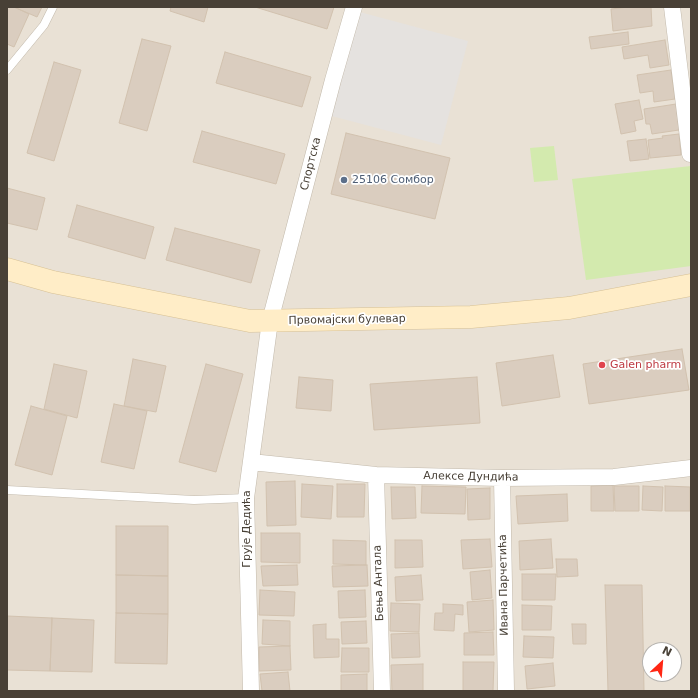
<!DOCTYPE html>
<meta charset="utf-8">
<style>
body{margin:0}
#map{position:relative;width:698px;height:698px;overflow:hidden;background:#f4efe7;font-family:"DejaVu Sans",sans-serif}
canvas{display:block}
.frame{position:absolute;inset:0;border:8px solid #484036;pointer-events:none}
.north{position:absolute;left:642px;top:642px;width:40px;height:40px;box-sizing:border-box;background:#fff;border:1px solid #b6b3af;border-radius:50%;rotate:26deg;font-size:11px;font-weight:700;line-height:16px;text-align:center;color:#484036}
.north::after{content:'';display:block;margin:auto;width:14px;height:18px;background:#ff2714;clip-path:polygon(50% 0,100% 100%,50% 72%,0 100%)}
</style>
<div id="map">
<canvas width="698" height="698"></canvas>
<div class="frame"></div>
<div class="north">N</div>
</div>
<script>
const g = document.querySelector('canvas').getContext('2d');
g.lineJoin = 'round';
function paint(path, color) {
  g.fillStyle = color;
  g.fill(path, 'evenodd');
}
function poly(rows) {
  const path = new Path2D();
  for (const r of rows) {
    path.moveTo(r[0], r[1]);
    for (let i = 2; i < r.length; i += 2) path.lineTo(r[i], r[i + 1]);
  }
  return path;
}
function stroke(path, color, width, dash) {
  g.strokeStyle = color;
  g.lineWidth = width;
  g.lineCap = dash ? 'butt' : 'round';
  g.setLineDash(dash || []);
  g.stroke(path);
}
function drawText(font, color, halo, rows, align = 'center') {
  g.font = font + ' "DejaVu Sans",sans-serif';
  g.lineWidth = 3.5;
  g.setLineDash([]);
  g.textBaseline = 'middle';
  g.strokeStyle = halo;
  g.fillStyle = color;
  for (const [text, x, y, turn = 0] of rows) {
    g.save();
    g.translate(x, y);
    g.rotate((+turn || 0) * Math.PI / 180);
    g.textAlign = isNaN(turn) ? turn : align;
    if (halo) g.strokeText(text, 0, 0);
    g.fillText(text, 0, 0);
    g.restore();
  }
}
const residential = poly([
 [7,7,691,7,691,691,7,691],
 [650,650,674,650,674,674,650,674]
]);
const green = poly([
 [554,146,558,180,534,182,530,148],
 [691,166,691,266,586,280,572,179]
]);
const parking = poly([
 [356,11,468,41,441,145,328,115]
]);
const building = poly([
 [7,7,14,7,29,14,14,47,7,44,7,7],
 [14,7,42,7,37,17,14,7],
 [171,7,208,7,204,22,170,11,171,7],
 [255,7,334,7,327,29,255,7],
 [628,7,651,7,652,26,613,31,611,9,628,7],
 [628,32,629,44,591,49,589,37,628,32],
 [142,39,171,46,147,131,119,123,142,39],
 [665,40,669,65,650,68,648,55,624,59,622,47,665,40],
 [225,52,311,77,302,107,216,83,225,52],
 [54,62,81,70,54,161,27,153,54,62],
 [671,70,675,99,654,102,653,91,640,93,637,75,671,70],
 [639,100,643,119,634,121,636,131,621,134,615,104,639,100],
 [676,104,679,130,652,134,650,124,646,124,644,109,676,104],
 [202,131,285,154,276,184,193,162,202,131],
 [346,133,450,158,435,219,331,194,346,133],
 [679,134,681,155,650,158,648,140,663,138,662,136,679,134],
 [646,139,649,159,630,161,627,141,646,139],
 [7,188,45,198,37,230,7,223,7,188],
 [77,205,154,227,145,259,68,237,77,205],
 [175,228,260,250,251,283,166,260,175,228],
 [682,349,689,390,589,404,583,364,682,349],
 [553,355,560,397,502,406,496,363,553,355],
 [133,359,166,366,156,412,124,406,133,359],
 [54,364,87,371,77,418,44,409,54,364],
 [206,364,243,374,216,472,179,462,206,364],
 [299,377,333,380,331,411,296,408,299,377],
 [477,377,480,423,374,430,370,384,477,377],
 [114,404,147,411,134,469,101,462,114,404],
 [31,406,67,416,52,475,15,465,31,406],
 [295,481,296,525,267,526,266,482,295,481],
 [302,484,333,486,331,519,301,517,302,484],
 [337,484,365,484,364,517,337,517,337,484],
 [613,485,614,511,591,511,591,486,613,485],
 [422,486,466,487,465,514,421,513,422,486],
 [614,486,639,486,639,511,615,511,614,486],
 [643,486,663,487,662,511,642,510,643,486],
 [665,486,690,487,690,511,665,511,665,486],
 [391,487,415,487,416,518,392,519,391,487],
 [490,488,490,519,468,520,467,489,490,488],
 [567,494,568,521,518,524,516,496,567,494],
 [116,526,168,526,168,576,116,575,116,526],
 [261,533,300,533,300,563,261,562,261,533],
 [490,539,492,567,463,569,461,540,490,539],
 [551,539,553,568,520,570,519,541,551,539],
 [333,540,366,541,366,565,333,564,333,540],
 [395,540,422,540,423,567,395,568,395,540],
 [556,559,577,559,578,576,557,577,556,559],
 [297,565,298,585,263,586,261,566,297,565],
 [367,565,368,586,333,587,332,566,367,565],
 [490,570,492,598,472,600,470,572,490,570],
 [522,574,556,574,555,600,522,600,522,574],
 [116,575,168,576,168,614,116,613,116,575],
 [421,575,423,600,396,601,395,577,421,575],
 [605,585,642,585,644,691,608,691,605,585],
 [260,590,295,592,294,616,259,615,260,590],
 [365,590,366,617,339,618,338,591,365,590],
 [493,600,494,630,469,632,467,602,493,600],
 [391,603,420,604,419,632,390,631,391,603],
 [443,604,463,605,463,615,455,614,454,631,434,630,435,613,443,613,443,604],
 [522,605,552,606,551,630,522,630,522,605],
 [116,613,168,614,167,664,115,663,116,613],
 [7,616,52,618,50,671,7,670,7,616],
 [52,618,94,620,92,672,50,671,52,618],
 [263,620,290,621,290,646,262,644,263,620],
 [366,621,367,643,342,644,341,622,366,621],
 [326,624,326,639,339,639,339,657,314,658,313,625,326,624],
 [572,624,586,624,586,644,573,644,572,624],
 [493,632,494,655,464,655,464,633,493,632],
 [419,633,420,657,392,658,391,634,419,633],
 [524,636,554,637,553,658,523,657,524,636],
 [290,646,291,670,259,671,259,647,290,646],
 [342,648,369,648,369,672,341,672,342,648],
 [463,662,494,662,493,691,463,691,463,662],
 [553,663,555,686,527,689,525,666,553,663],
 [423,664,423,691,392,691,391,665,423,664],
 [288,672,290,691,262,691,260,674,288,672],
 [367,674,367,691,341,691,341,675,367,674]
]);
const lane = poly([
 [7,70,44,25,53,7],
 [7,490,194,500,246,498]
]);
const street = poly([
 [672,7,690,154],
 [251,462,376,475,502,478,614,477,691,468],
 [376,475,382,691],
 [502,478,506,691],
 [251,691,246,498,270,321,333,80,354,7]
]);
const secondary = poly([
 [7,269,53,282,250,321,471,317,569,308,691,285]
]);
const markers = [
 [344,180,4,"#5c6f8a"],
 [602,365,4,"#e0444e"]
];
const streetNames = [
 ["Спортска",311,164,-76],
 ["Првомајски булевар",347,320,-1],
 ["Алексе Дундића",471,477,1],
 ["Грује Дедића",247,529,-90],
 ["Бења Антала",379,583,-92],
 ["Ивана Парчетића",504,585,-91]
];
const serviceNames = [
 ["25106 Сомбор",352,180]
];
const healthNames = [
 ["Galen pharm",610,365]
];
paint(residential, '#e9e1d5');
paint(green, '#d3eaae');
paint(parking, '#e5e2df');
paint(building, '#dacdbf');
stroke(building, '#d2c2af', 1);
stroke(lane, '#c3baac', 9);
stroke(street, '#c3baac', 17);
stroke(secondary, '#d7c195', 23);
stroke(lane, '#fff', 8);
stroke(street, '#fff', 16);
stroke(secondary, '#ffedc7', 22);
for (const [x, y, r, color] of markers) {
  const dot = new Path2D();
  dot.arc(x, y, r, 0, 2 * Math.PI);
  g.fillStyle = color;
  g.fill(dot);
  stroke(dot, '#fff', 1.5);
}
drawText('11px', '#484036', '#fff', streetNames);
drawText('11px', '#4e5e75', '#fff', serviceNames, 'left');
drawText('11px', '#be3a42', '#fff', healthNames, 'left');
</script>
